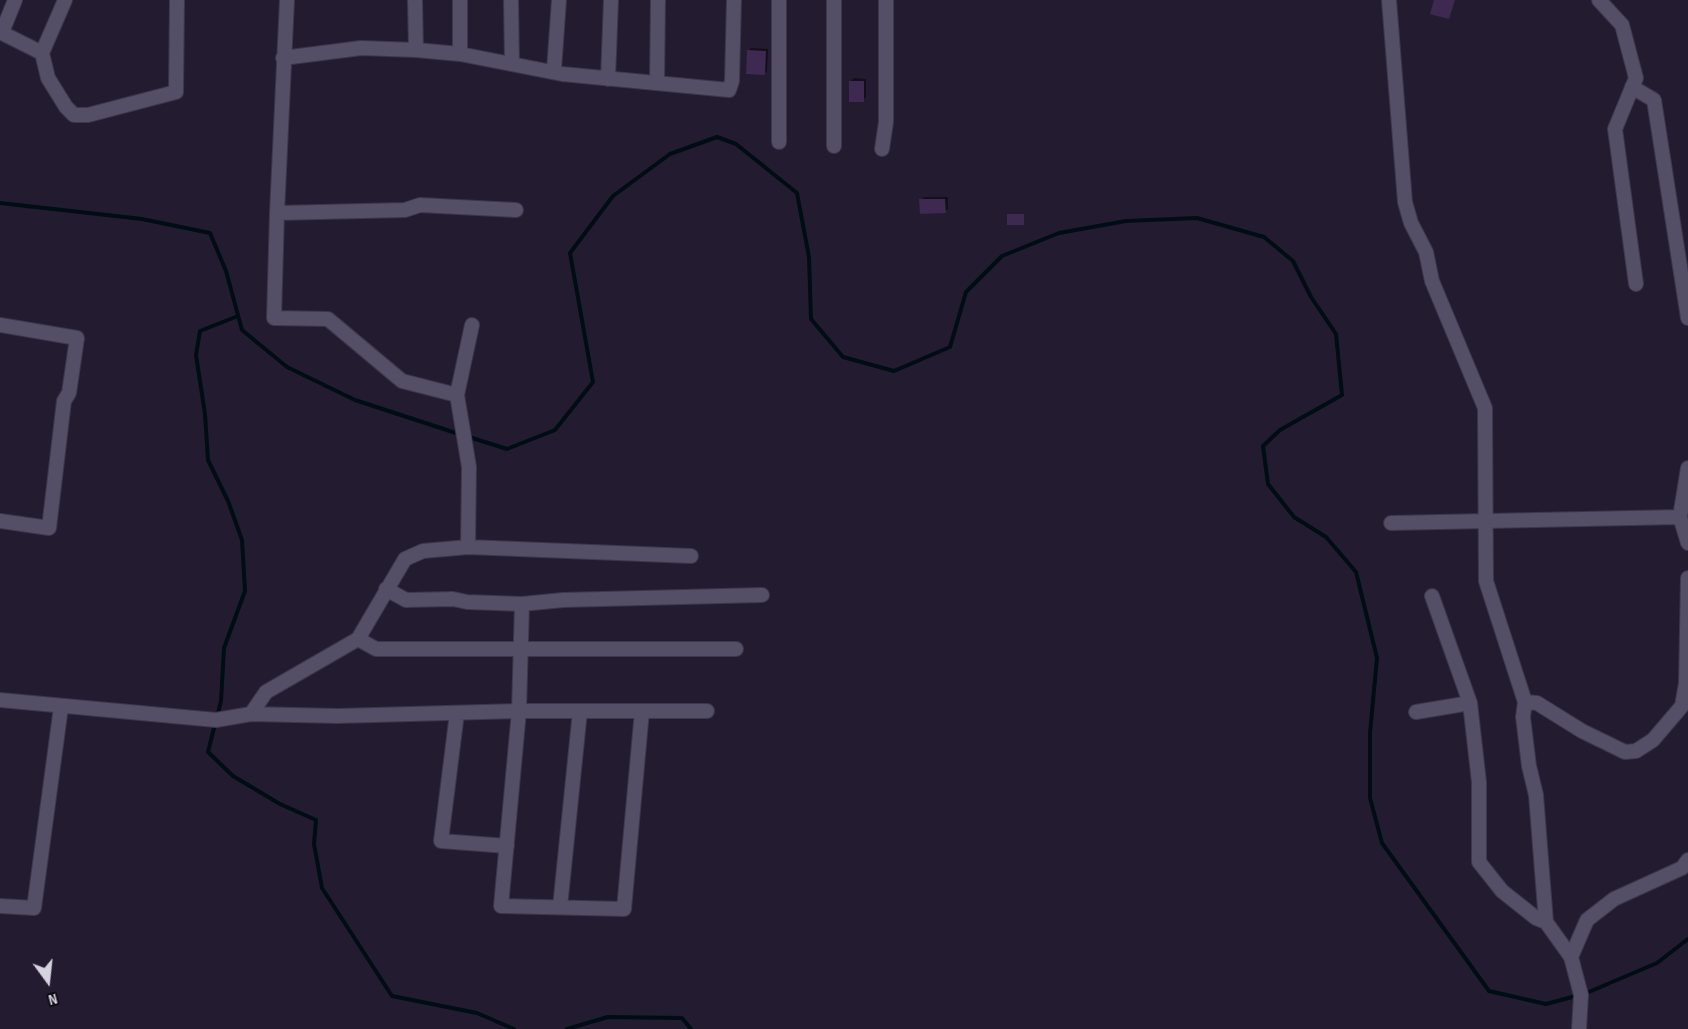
<!DOCTYPE html>
<style>
body{margin:0}
#map{position:relative;width:1688px;height:1029px;overflow:hidden;background:#231c31;font-family:"Sofia Sans Condensed",sans-serif}
canvas{display:block}
.north{position:absolute;left:18px;top:951px;width:60px;height:60px;-webkit-text-stroke:4px #0b0912;paint-order:stroke;rotate:165deg;font-size:16px;font-weight:700;line-height:24px;text-align:center;color:#d6d3e1}
.north::after{content:'';display:block;margin:auto;width:21px;height:27px;background:#d6d3e1;clip-path:polygon(50% 0,100% 100%,50% 72%,0 100%)}
</style>
<div id="map">
<canvas width="1688" height="1029"></canvas>
<div class="north">N</div>
</div>
<script>
const g = document.querySelector('canvas').getContext('2d');
g.lineJoin = 'round';
function paint(path, color) {
  g.fillStyle = color;
  g.fill(path, 'evenodd');
}
function poly(rows) {
  const path = new Path2D();
  for (const r of rows) {
    path.moveTo(r[0], r[1]);
    for (let i = 2; i < r.length; i += 2) path.lineTo(r[i], r[i + 1]);
  }
  return path;
}
function stroke(path, color, width, dash) {
  g.strokeStyle = color;
  g.lineWidth = width;
  g.lineCap = dash ? 'butt' : 'round';
  g.setLineDash(dash || []);
  g.stroke(path);
}
const shadow = poly([
 [751,48,768,49,767,71,764,74,748,51],
 [854,78,866,79,866,97,863,100,851,81],
 [924,197,948,197,948,209,945,211,921,200]
]);
const stream = poly([
 [0,203,142,219,210,233,226,271,242,330,287,367,355,400,462,435],
 [469,437,507,449,555,430,593,382,570,253,613,196,670,154,717,137,736,144,797,193,809,257,811,319,843,357,894,371,950,347,966,292,1002,256,1059,233,1126,221,1197,218,1264,237,1293,261,1311,297,1336,334,1342,395,1280,430,1263,446,1268,484,1294,517,1326,537,1356,572,1377,658,1370,733,1370,798,1382,843,1489,991,1546,1004,1576,996],
 [217,717,221,701,224,648,245,591,242,540,228,501,208,460,205,414,196,355,200,331,238,316],
 [215,724,208,752,233,776,280,804,316,820,314,844,322,888,392,996,477,1013,514,1029],
 [1584,994,1657,963,1688,939],
 [567,1029,608,1017,682,1018,691,1029]
]);
const building = poly([
 [1434,0,1455,0,1449,19,1430,14],
 [747,50,766,51,765,75,746,74],
 [849,81,864,81,864,102,849,102],
 [919,199,945,199,946,213,920,214],
 [1007,214,1024,214,1024,225,1007,225]
]);
const minor = poly([
 [287,0,277,213,405,210,420,205,516,210],
 [415,0,416,50],
 [460,0,460,54],
 [511,0,512,64],
 [779,0,779,142],
 [834,0,834,146],
 [1389,0,1405,202,1411,223,1426,252,1432,281,1485,408,1486,581,1525,702,1523,717,1529,766,1536,795,1546,922,1571,957,1581,995,1579,1029],
 [1599,0,1622,25,1636,78,1615,129,1636,284],
 [0,32,42,53,65,0],
 [2,32,15,0],
 [42,53,48,78,66,107,74,115,88,115,176,92,177,0],
 [283,58,361,48,416,50,460,54,562,74,729,90,732,81,734,0],
 [554,70,559,0],
 [608,79,611,0],
 [657,82,658,0],
 [1632,87,1654,100,1688,318],
 [882,149,886,122,886,0],
 [277,213,274,318,328,319,402,381,457,395,469,467,468,547],
 [0,325,77,338,69,393,64,401,49,528,0,521],
 [457,395,472,325],
 [1680,517,1688,543],
 [1391,523,1680,517,1688,468],
 [386,589,406,600,453,599,467,602,522,604,563,600,762,595],
 [1432,596,1470,703,1479,782,1479,862,1502,891,1536,918,1546,922],
 [522,604,519,711,501,906,624,909,642,711],
 [358,639,376,649,736,649],
 [0,700,216,720,251,714,338,716,519,711,707,711],
 [1525,702,1537,703,1582,731,1625,752,1636,751,1653,740,1682,706,1686,683,1688,578],
 [1416,712,1470,703],
 [457,713,441,841,507,846],
 [251,714,266,692,358,639,405,559,423,551,468,547,691,556],
 [0,906,34,908,61,707],
 [560,907,580,711],
 [1571,957,1587,920,1614,899,1682,868,1688,860]
]);
paint(shadow, '#0007');
stroke(stream, '#000d14', 4);
paint(building, '#3e2951');
stroke(minor, '#3c3749', 16);
stroke(minor, '#544e66', 14);
</script>
